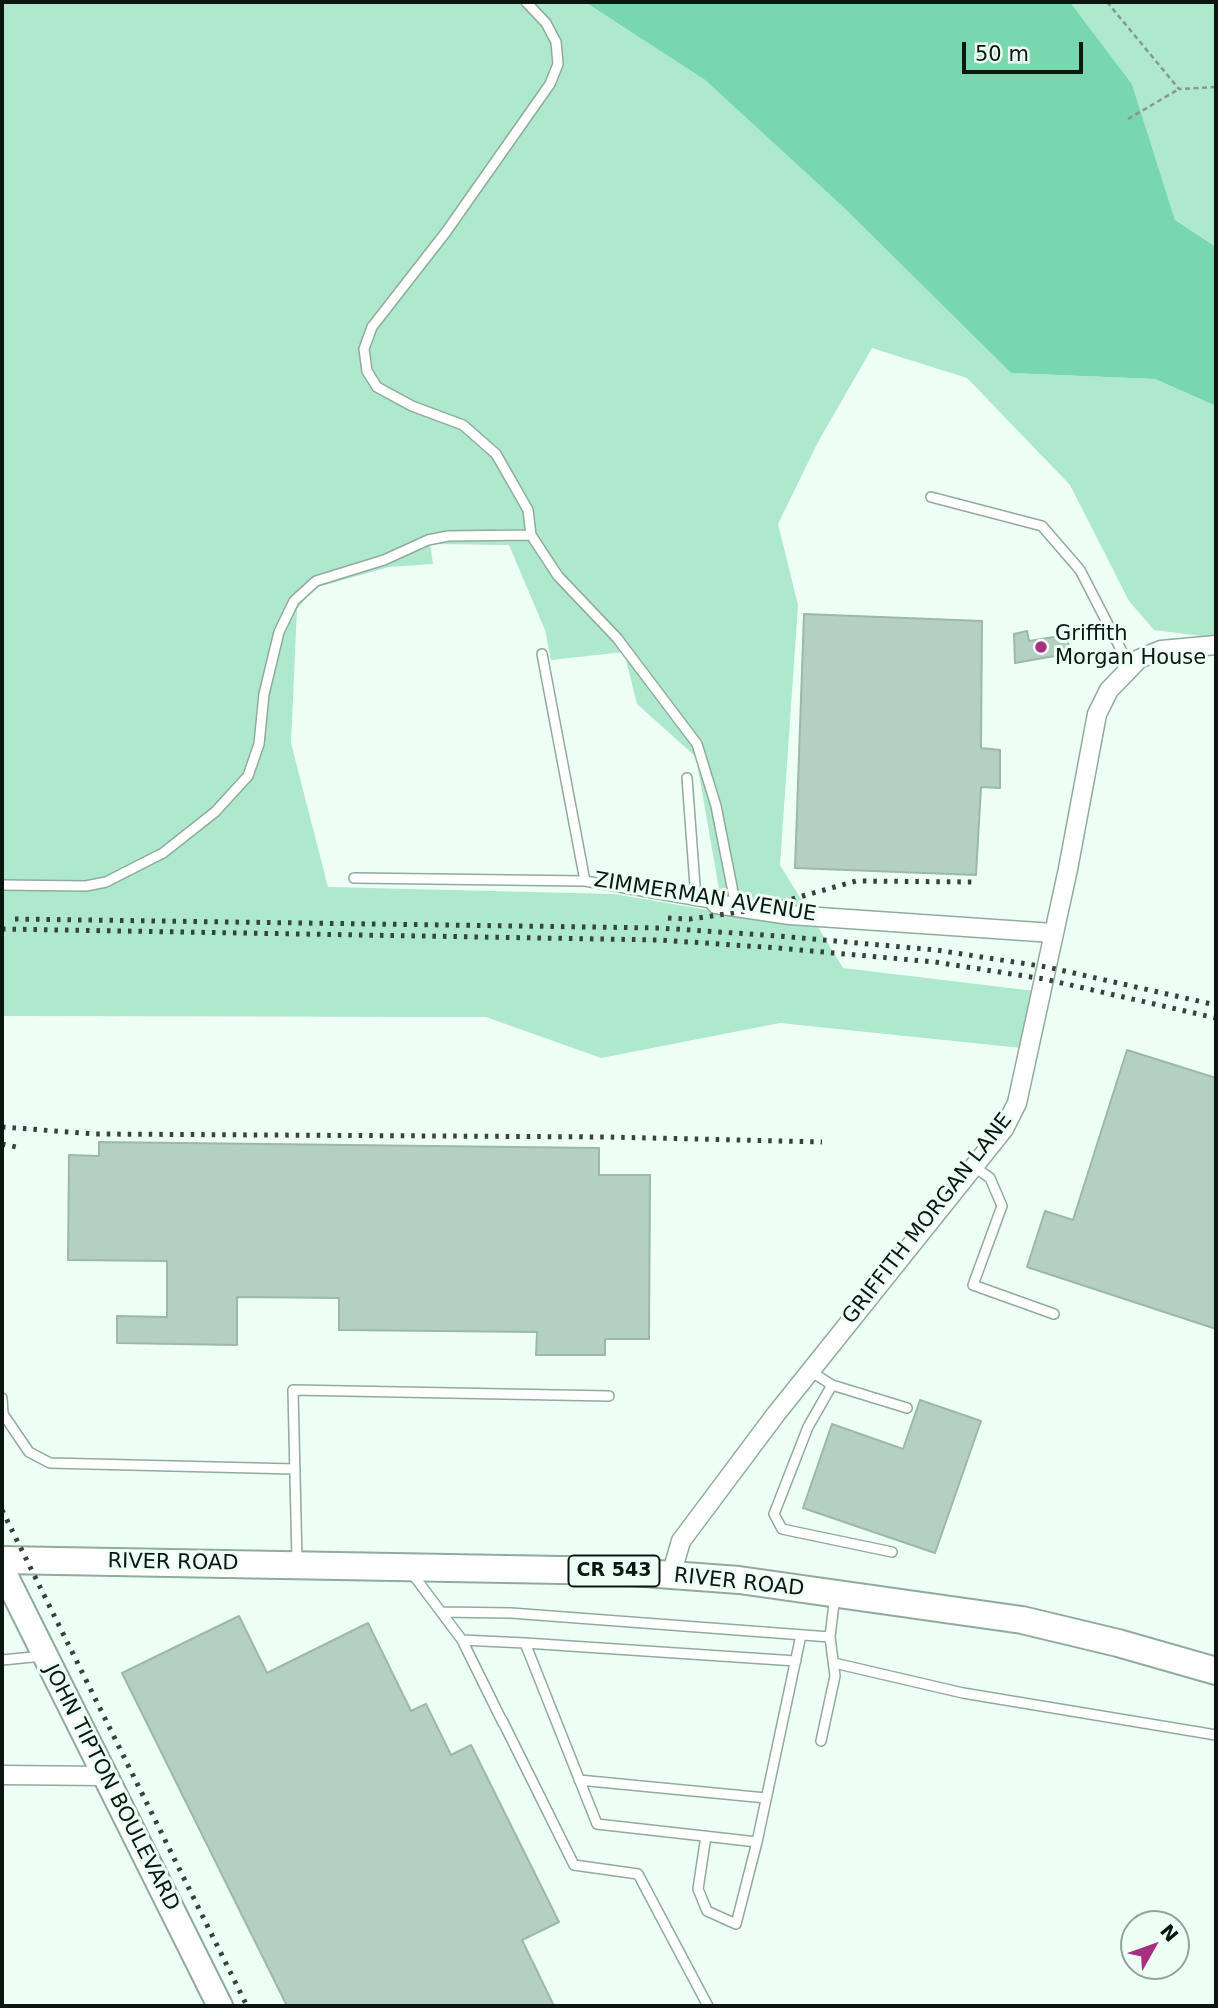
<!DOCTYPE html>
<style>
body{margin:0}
#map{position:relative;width:1218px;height:2008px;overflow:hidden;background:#eefff6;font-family:"DejaVu Sans",sans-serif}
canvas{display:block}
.frame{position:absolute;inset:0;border:4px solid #0b1611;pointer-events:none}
.north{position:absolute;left:1120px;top:1910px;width:70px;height:70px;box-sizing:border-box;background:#eefff6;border:2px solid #93a29a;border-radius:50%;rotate:50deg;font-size:19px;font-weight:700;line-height:28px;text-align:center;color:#0b1611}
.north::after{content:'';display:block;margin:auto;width:24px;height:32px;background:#a92f83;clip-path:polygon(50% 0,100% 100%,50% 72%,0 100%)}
.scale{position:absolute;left:962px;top:42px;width:121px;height:32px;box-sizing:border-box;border:4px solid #0b1611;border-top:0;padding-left:9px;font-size:21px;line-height:24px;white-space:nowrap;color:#0b1611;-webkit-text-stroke:5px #eefff6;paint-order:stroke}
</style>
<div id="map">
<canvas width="1218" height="2008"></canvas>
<div class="frame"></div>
<div class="north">N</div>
<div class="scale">50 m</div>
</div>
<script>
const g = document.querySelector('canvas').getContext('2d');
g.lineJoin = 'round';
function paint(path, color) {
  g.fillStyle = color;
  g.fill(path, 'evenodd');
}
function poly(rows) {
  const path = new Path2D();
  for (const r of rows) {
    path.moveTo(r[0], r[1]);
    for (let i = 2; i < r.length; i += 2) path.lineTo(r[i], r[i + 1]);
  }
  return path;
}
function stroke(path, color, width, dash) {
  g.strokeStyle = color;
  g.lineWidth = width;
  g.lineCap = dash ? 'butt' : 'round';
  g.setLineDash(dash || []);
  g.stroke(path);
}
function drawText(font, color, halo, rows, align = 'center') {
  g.font = font + ' "DejaVu Sans",sans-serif';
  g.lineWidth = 6;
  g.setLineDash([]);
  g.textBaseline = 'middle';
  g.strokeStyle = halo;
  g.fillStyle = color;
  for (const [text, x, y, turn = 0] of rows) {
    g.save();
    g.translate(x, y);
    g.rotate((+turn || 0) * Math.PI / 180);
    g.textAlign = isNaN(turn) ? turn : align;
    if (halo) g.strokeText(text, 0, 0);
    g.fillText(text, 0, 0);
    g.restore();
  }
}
const green = poly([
 [2,2,585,2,705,80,841,205,1011,373,1155,379,1216,406,1216,638,1154,630,1129,601,1070,485,967,378,872,348,818,442,778,524,798,605,780,865,843,968,1043,992,1031,1049,780,1023,601,1058,486,1017,2,1016],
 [430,544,509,545,545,630,551,660,624,652,637,704,696,757,719,889,716,904,708,910,614,894,328,887,291,743,297,609,314,588,389,567,433,564],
 [1070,2,1216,2,1216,247,1175,220,1132,84]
]);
const water = poly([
 [585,2,1070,2,1132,84,1175,220,1216,247,1216,406,1155,379,1011,373,841,205,705,80]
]);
const building = poly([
 [804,614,982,621,981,748,1000,750,1000,788,981,787,976,875,795,868,804,614],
 [1027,631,1029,641,1067,635,1069,649,1065,649,1066,654,1015,663,1014,634,1027,631],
 [1127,1050,1216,1078,1216,1329,1027,1267,1045,1211,1073,1220,1127,1050],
 [99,1142,599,1148,599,1175,650,1175,649,1339,605,1339,605,1355,536,1355,537,1332,339,1330,339,1298,237,1297,237,1345,117,1343,117,1316,167,1317,167,1261,68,1260,69,1155,99,1156,99,1142],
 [920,1400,981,1421,935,1553,803,1508,832,1424,903,1449,920,1400],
 [239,1616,267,1673,368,1623,411,1711,426,1704,451,1755,471,1745,559,1922,522,1940,554,2006,287,2006,122,1673,239,1616]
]);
const path = poly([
 [1107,2,1179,89,1216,87],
 [1128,119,1179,89]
]);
const lane = poly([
 [526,2,546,23,556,42,558,64,550,84,446,232,372,327,364,349,367,371,377,387,412,406,463,425,496,454,528,510,531,535],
 [931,497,1042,526,1080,570,1130,667],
 [542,654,585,881],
 [687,778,696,899],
 [354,878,585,881,716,904],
 [2,885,86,886,106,882,163,853,215,812,248,776,259,744,264,694,279,632,294,601,316,581,384,560,428,540,448,536,531,535,558,576,617,638,697,744,716,806,736,907],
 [973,1166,990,1178,1002,1206,973,1285,1054,1314],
 [810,1371,832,1385,808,1427,774,1514,782,1529,892,1552],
 [832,1385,907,1408],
 [2,1398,3,1414,29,1452,50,1463,295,1469],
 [297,1562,293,1390,609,1396],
 [411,1572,462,1640,503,1723],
 [441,1612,511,1613,830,1637,835,1595],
 [462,1640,525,1643,597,1824,757,1842,801,1635],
 [525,1643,796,1661],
 [2,1660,43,1656],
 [834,1663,963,1693,1216,1735],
 [502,1720,574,1865,638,1874,708,2006],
 [821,1741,835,1676,830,1637],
 [579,1780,766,1798],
 [706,1836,698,1889,707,1911,736,1924,757,1842]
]);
const street = poly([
 [716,904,790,915,1053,933],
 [671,1575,681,1541,776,1414,1004,1129,1017,1103,1068,869,1097,714,1109,690,1139,659,1161,650,1216,645],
 [2,1775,104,1776]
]);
const secondary = poly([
 [2,1569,220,2006]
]);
const primary = poly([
 [2,1560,617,1571,739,1580,1022,1620,1118,1643,1216,1671]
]);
const rail = poly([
 [668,918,690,919,753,910,856,881,972,882],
 [15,919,660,928,779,936,936,950,1047,967,1216,1005],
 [2,929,660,940,778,948,935,962,1044,979,1216,1018],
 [2,1127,96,1134,608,1137,822,1142],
 [2,1144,21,1148],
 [2,1510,247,2006]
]);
const markers = [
 [1041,647,7,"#a92f83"]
];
const shields = [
 [614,1571,91]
];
const shieldNames = [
 ["CR 543",614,1571]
];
const poiNames = [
 ["Griffith",1055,635],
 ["Morgan House",1055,659]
];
const streetNames = [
 ["ZIMMERMAN AVENUE",705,898,9],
 ["GRIFFITH MORGAN LANE",928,1219,-52],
 ["RIVER ROAD",173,1563,1],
 ["RIVER ROAD",739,1583,6],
 ["JOHN TIPTON BOULEVARD",111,1788,63]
];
paint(green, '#afe9cd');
paint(water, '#78d7ac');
paint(building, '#b4d0c2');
stroke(building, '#9cb8aa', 2);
stroke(lane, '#8fab9d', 12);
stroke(street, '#8fab9d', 21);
stroke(secondary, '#8fab9d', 28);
stroke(primary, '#8fab9d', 30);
stroke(path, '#899890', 2.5, [5, 3.5]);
stroke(lane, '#fff', 9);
stroke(street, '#fff', 18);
stroke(secondary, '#fff', 24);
stroke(primary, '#fff', 26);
stroke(rail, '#36423c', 5, [3.5, 7]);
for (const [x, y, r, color] of markers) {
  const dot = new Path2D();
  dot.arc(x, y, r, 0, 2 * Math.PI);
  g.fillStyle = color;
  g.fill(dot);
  stroke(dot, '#eefff6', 2.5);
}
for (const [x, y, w] of shields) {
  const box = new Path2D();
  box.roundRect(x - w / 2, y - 15.5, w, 31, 5);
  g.fillStyle = '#eefff6';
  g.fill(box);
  stroke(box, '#0b1611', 2);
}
drawText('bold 19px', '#0b1611', null, shieldNames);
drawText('21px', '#0b1611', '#eefff6', poiNames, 'left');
drawText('21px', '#0b1611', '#eefff6', streetNames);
</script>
